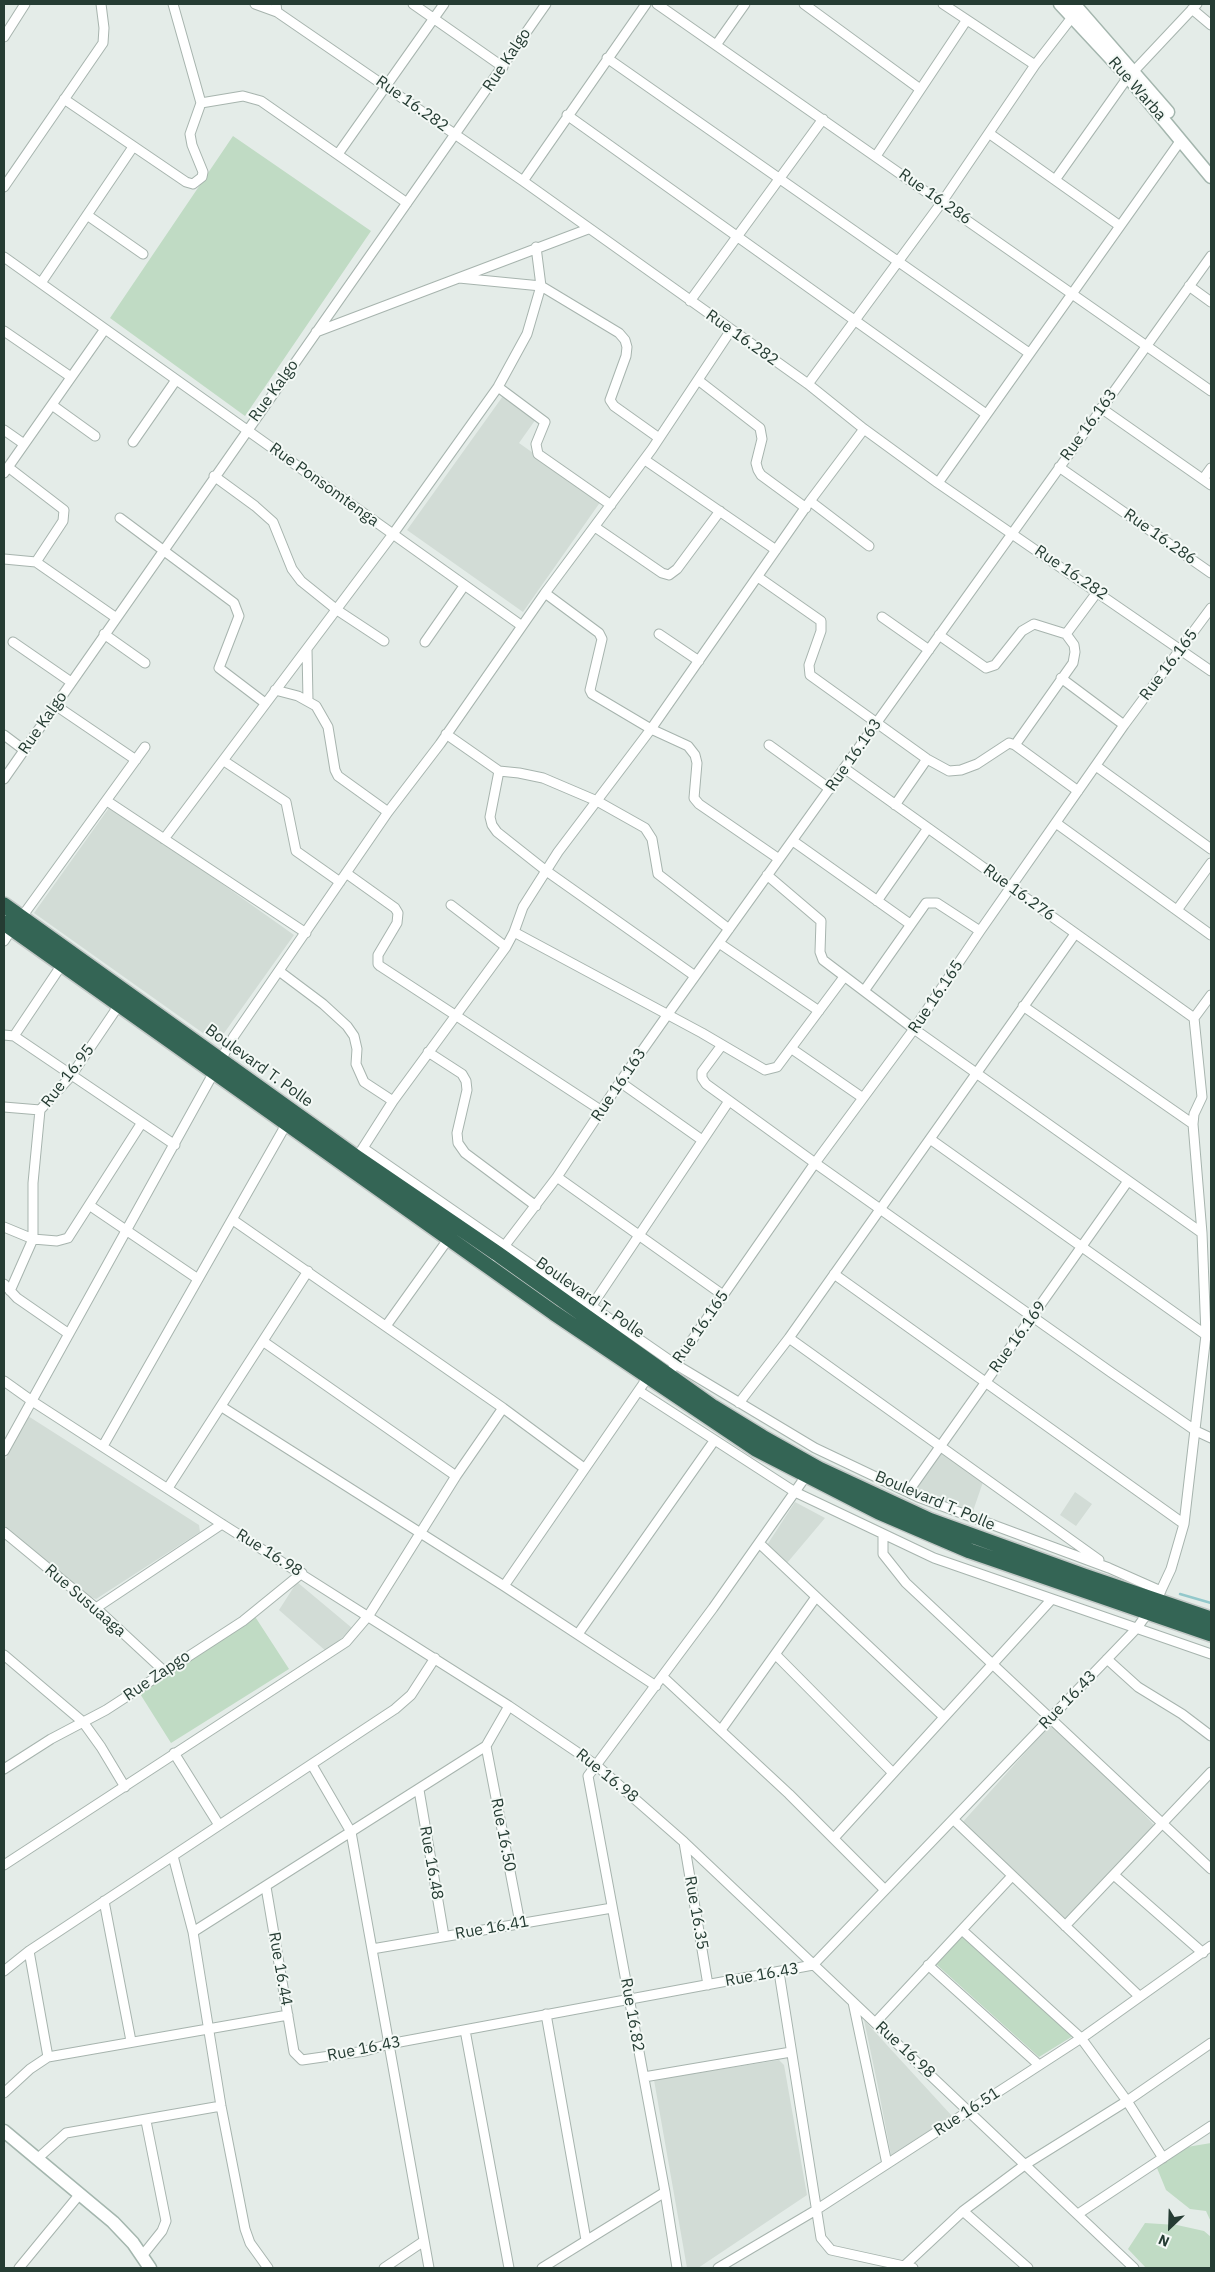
<!DOCTYPE html>
<style>
body{margin:0}
#map{position:relative;width:1215px;height:2272px;overflow:hidden;background:#e4ece8;font-family:"IBM Plex Sans",sans-serif}
canvas{display:block}
.frame{position:absolute;inset:0;border:5px solid #253c33;pointer-events:none}
.north{position:absolute;left:1145px;top:2202px;width:50px;height:50px;-webkit-text-stroke:4px #f4f9f6;paint-order:stroke;rotate:204deg;font-size:14px;font-weight:700;line-height:20px;text-align:center;color:#253c33}
.north::after{content:'';display:block;margin:auto;width:18px;height:22px;background:#253c33;clip-path:polygon(50% 0,100% 100%,50% 72%,0 100%)}
</style>
<div id="map">
<canvas width="1215" height="2272"></canvas>
<div class="frame"></div>
<div class="north">N</div>
</div>
<script>
const g = document.querySelector('canvas').getContext('2d');
g.lineJoin = 'round';
function paint(path, color) {
  g.fillStyle = color;
  g.fill(path, 'evenodd');
}
function poly(rows) {
  const path = new Path2D();
  for (const r of rows) {
    path.moveTo(r[0], r[1]);
    for (let i = 2; i < r.length; i += 2) path.lineTo(r[i], r[i + 1]);
  }
  return path;
}
function stroke(path, color, width, dash) {
  g.strokeStyle = color;
  g.lineWidth = width;
  g.lineCap = dash ? 'butt' : 'round';
  g.setLineDash(dash || []);
  g.stroke(path);
}
function drawText(font, color, halo, rows, align = 'center') {
  g.font = font + ' "IBM Plex Sans",sans-serif';
  g.lineWidth = 4;
  g.setLineDash([]);
  g.textBaseline = 'middle';
  g.strokeStyle = halo;
  g.fillStyle = color;
  for (const [text, x, y, turn = 0] of rows) {
    g.save();
    g.translate(x, y);
    g.rotate((+turn || 0) * Math.PI / 180);
    g.textAlign = isNaN(turn) ? turn : align;
    if (halo) g.strokeText(text, 0, 0);
    g.fillText(text, 0, 0);
    g.restore();
  }
}
const built = poly([
 [503,396,536,419,519,443,601,501,523,612,407,530],
 [111,805,294,935,217,1043,34,913],
 [28,1416,199,1525,200,1532,96,1599,88,1596,4,1525,4,1462],
 [939,1452,983,1482,972,1514,914,1489],
 [1075,1492,1092,1504,1076,1526,1060,1515],
 [795,1502,825,1518,787,1563,767,1545],
 [297,1582,352,1628,327,1652,279,1610],
 [1051,1724,1103,1771,1155,1826,1067,1921,961,1824],
 [864,2020,952,2116,891,2155,877,2082],
 [779,2060,784,2065,807,2195,698,2268,687,2268,654,2080]
]);
const green = poly([
 [233,136,371,231,245,416,110,318],
 [254,1615,289,1669,171,1743,137,1689],
 [962,1936,1073,2036,1039,2057,936,1964],
 [1211,2143,1211,2222,1206,2211,1190,2209,1166,2190,1157,2168,1181,2148],
 [1145,2223,1177,2225,1204,2231,1211,2237,1211,2268,1146,2268,1128,2249]
]);
const stream = poly([
 [1180,1594,1211,1603]
]);
const street = poly([
 [173,4,201,103,243,96,261,101,407,203],
 [255,4,277,12],
 [276,4,277,12,523,181,808,384,864,429,938,483,1211,671],
 [413,4,503,67],
 [657,4,1211,391],
 [804,4,920,89],
 [943,4,1035,65],
 [1192,9,1211,25],
 [4,37,25,4],
 [716,45,745,4],
 [607,58,1029,353],
 [1134,71,1197,4],
 [64,99,186,182,193,184,202,177,203,172,192,145,190,134,201,103],
 [567,115,986,414],
 [990,134,1120,226],
 [338,154,444,4],
 [876,156,966,21],
 [1055,180,1128,77],
 [523,181,646,4],
 [4,187,103,43,104,28,101,4],
 [87,215,143,254],
 [536,247,541,286,619,333,625,340,627,347,626,356,610,400,614,406,659,438],
 [4,257,522,626],
 [41,283,133,147],
 [1189,286,1211,302],
 [690,301,823,119],
 [4,331,71,377],
 [316,332,588,229],
 [698,380,760,428,762,439,756,463,758,470,761,475,806,508],
 [808,384,942,202,1035,65,1073,16],
 [498,387,545,422,536,444,538,454,611,505],
 [52,405,95,436],
 [1101,408,1211,485],
 [4,430,24,444],
 [133,442,176,380],
 [645,460,776,550],
 [8,467,64,510,63,521,36,562],
 [1059,467,1211,573],
 [4,473,105,329],
 [214,476,255,506,273,522,292,569,301,581,337,610,384,641],
 [1203,479,1211,468],
 [938,483,1181,140],
 [810,501,869,546],
 [120,518,234,603,239,616,219,668,265,703],
 [595,527,662,573,669,575,677,569,720,511],
 [4,559,36,562,115,617],
 [758,577,821,621,821,631,809,665,810,675,927,759,949,771,961,770,977,764,1009,743,1015,745,1078,791],
 [545,593,599,633,602,639,590,690,592,694,651,729,688,746,695,755,697,763,694,798,699,804,779,859],
 [882,617,929,650],
 [104,634,145,663],
 [659,634,699,661],
 [1066,634,1098,591],
 [939,635,986,668,995,665,1022,631,1034,624,1066,634,1074,645,1075,652,1073,663,1015,745],
 [13,642,71,682],
 [425,642,464,586],
 [307,649,308,701],
 [1061,678,1124,725],
 [275,690,298,696,316,706,328,727,335,770,338,776,388,812],
 [55,705,136,760],
 [446,734,499,771,519,773,543,778,597,801,645,828,652,839,658,874,729,929],
 [4,735,24,750],
 [769,745,830,789],
 [224,761,286,802,296,851,340,882],
 [1096,766,1211,849],
 [844,768,1194,1018],
 [499,771,490,817,492,825,497,832,545,870,695,976],
 [4,779,546,4],
 [107,801,306,933],
 [895,805,927,759],
 [1056,823,1211,935],
 [164,839,393,534,498,387,527,334,541,286,459,278],
 [793,841,910,924],
 [346,873,395,908,398,913,397,923,378,955,378,964,380,966,602,1111],
 [767,875,821,921,820,952,823,960,914,1029,1202,1233],
 [877,901,928,828],
 [451,905,506,947],
 [1177,910,1211,863],
 [21,918,145,747],
 [514,932,702,1033,765,1070,777,1067,844,977],
 [4,941,12,929],
 [719,943,819,1011],
 [279,971,323,1004,347,1026,354,1036,357,1049,356,1064,364,1082,393,1101],
 [864,991,926,903,937,903,980,931],
 [1023,1006,1193,1124],
 [4,1035,14,1036,175,1145],
 [14,1036,61,966],
 [722,1045,702,1072,702,1078,706,1084,815,1163,1112,1373,1196,1431,1211,1438],
 [792,1049,863,1098],
 [428,1052,462,1074,466,1081,467,1090,457,1133,458,1143,465,1153,536,1206],
 [620,1082,702,1140],
 [4,1107,40,1110],
 [930,1139,1206,1335],
 [363,1148,675,1364,815,1448,918,1497,1109,1568,1161,1591],
 [361,1151,393,1101,506,947,514,932,523,907,558,852,651,729,810,501,864,429],
 [557,1177,723,1295],
 [89,1205,198,1279],
 [233,1220,503,1408,584,1468],
 [4,1227,33,1239,57,1241,68,1238,141,1124],
 [496,1257,557,1177,620,1082,668,1014,1211,256],
 [834,1274,1184,1524],
 [4,1284,17,1298,69,1334],
 [10,1291,33,1239,33,1183,40,1110,71,1076,119,1005],
 [591,1307,729,1101],
 [386,1326,449,1238],
 [789,1338,1099,1560],
 [264,1342,456,1476],
 [665,1379,815,1163,914,1029,980,931,1124,725,1211,608],
 [4,1381,32,1401,222,1524,509,1706,596,1765,684,1842,1134,2268],
 [639,1391,795,1492,934,1558,1211,1654],
 [739,1403,789,1338,1075,934],
 [222,1407,504,1586,656,1686],
 [103,1446,287,1123],
 [4,1451,234,1036,388,812,440,744,545,593,652,449,731,330],
 [168,1488,308,1271],
 [908,1492,1128,1181],
 [4,1532,96,1608,164,1671],
 [883,1534,883,1554,906,1583,1211,1869],
 [759,1543,944,1717],
 [504,1586,648,1377],
 [96,1608,222,1524],
 [578,1634,714,1441],
 [4,1655,83,1722,101,1747,125,1787],
 [776,1655,893,1773],
 [1107,1659,1138,1687,1182,1714,1211,1736],
 [663,1677,789,1794,885,1890],
 [721,1730,816,1597],
 [486,1746,520,1923],
 [174,1753,219,1825],
 [312,1765,351,1832,429,2268],
 [4,1769,51,1739,106,1710,243,1621,302,1573],
 [419,1790,444,1936],
 [954,1820,1139,1996],
 [834,1838,1051,1600],
 [684,1842,708,1985],
 [173,1856,193,1932,221,2106,245,2229,250,2243,268,2268],
 [4,1865,346,1642,369,1615,456,1476,503,1408],
 [1114,1875,1203,1953],
 [266,1887,294,2052,302,2060,365,2051,389,2044,813,1965,1137,1628,1156,1601,1171,1569,1184,1524,1206,1335,1202,1233,1193,1124,1194,1114,1202,1097,1194,1018,1211,995],
 [104,1901,131,2041],
 [1065,1926,1211,1772],
 [962,1930,1081,2038,1127,2101,1163,2158],
 [193,1932,486,1746,509,1706],
 [372,1949,612,1908],
 [29,1951,48,2057],
 [928,1965,1039,2065],
 [4,1971,29,1951,395,1709,411,1695,435,1658],
 [779,1972,821,2238,831,2250,913,2268],
 [853,2002,887,2164],
 [546,2014,586,2240],
 [875,2023,1012,1876],
 [465,2030,509,2268],
 [644,2077,791,2052],
 [4,2093,30,2069,48,2057,288,2015],
 [37,2159,66,2133,221,2106],
 [963,2211,1028,2268],
 [1078,2214,1211,2126],
 [142,2256,162,2231,166,2221,146,2121],
 [19,2268,79,2195],
 [384,2268,424,2241],
 [542,2268,665,2192],
 [677,2268,665,2192,588,1776,713,1608,806,1476],
 [718,2268,816,2210,1086,2035,1211,1946],
 [902,2268,963,2211,1026,2164,1127,2101,1211,2043]
]);
const secondary = poly([
 [1060,4,1128,77,1211,177],
 [1074,4,1168,112],
 [4,2131,113,2222,133,2243,150,2268]
]);
const highway = poly([
 [4,905,356,1157,498,1254,713,1407,762,1437,819,1469,929,1520,1084,1576,1211,1619],
 [4,923,554,1313,756,1449,879,1512,970,1551,1211,1634]
]);
const streetNames = [
 ["Rue Kalgo",507,60,-56],
 ["Rue Warba",1137,89,49],
 ["Rue 16.282",412,104,35],
 ["Rue 16.286",935,197,35],
 ["Rue 16.282",742,338,35],
 ["Rue Kalgo",274,391,-54],
 ["Rue 16.163",1089,425,-54],
 ["Rue Ponsomtenga",324,485,36],
 ["Rue 16.286",1160,537,35],
 ["Rue 16.282",1071,573,34],
 ["Rue 16.165",1169,665,-53],
 ["Rue Kalgo",43,723,-55],
 ["Rue 16.163",854,755,-55],
 ["Rue 16.276",1019,893,36],
 ["Rue 16.165",936,997,-56],
 ["Boulevard T. Polle",259,1066,36],
 ["Rue 16.95",68,1076,-52],
 ["Rue 16.163",619,1085,-56],
 ["Boulevard T. Polle",590,1298,35],
 ["Rue 16.165",701,1327,-55],
 ["Rue 16.169",1018,1337,-54],
 ["Boulevard T. Polle",935,1501,23],
 ["Rue 16.98",269,1553,32],
 ["Rue Susuaaga",85,1601,41],
 ["Rue Zapgo",157,1676,-34],
 ["Rue 16.43",1068,1700,-46],
 ["Rue 16.98",607,1776,39],
 ["Rue 16.50",503,1835,79],
 ["Rue 16.48",431,1863,80],
 ["Rue 16.35",696,1913,80],
 ["Rue 16.41",492,1928,-10],
 ["Rue 16.44",280,1969,80],
 ["Rue 16.43",762,1975,-10],
 ["Rue 16.82",632,2015,80],
 ["Rue 16.43",364,2049,-11],
 ["Rue 16.98",905,2050,43],
 ["Rue 16.51",967,2112,-33]
];
paint(built, '#d2dcd6');
paint(green, '#c0dbc4');
stroke(stream, '#93c8cb', 2.5);
stroke(street, '#a7b4ae', 11);
stroke(secondary, '#a4b6ae', 15);
stroke(highway, '#c2c8c6', 18);
stroke(street, '#fff', 9);
stroke(secondary, '#fff', 12);
stroke(highway, '#346555', 15);
drawText('16px', '#253c33', '#f4f9f6', streetNames);
</script>
